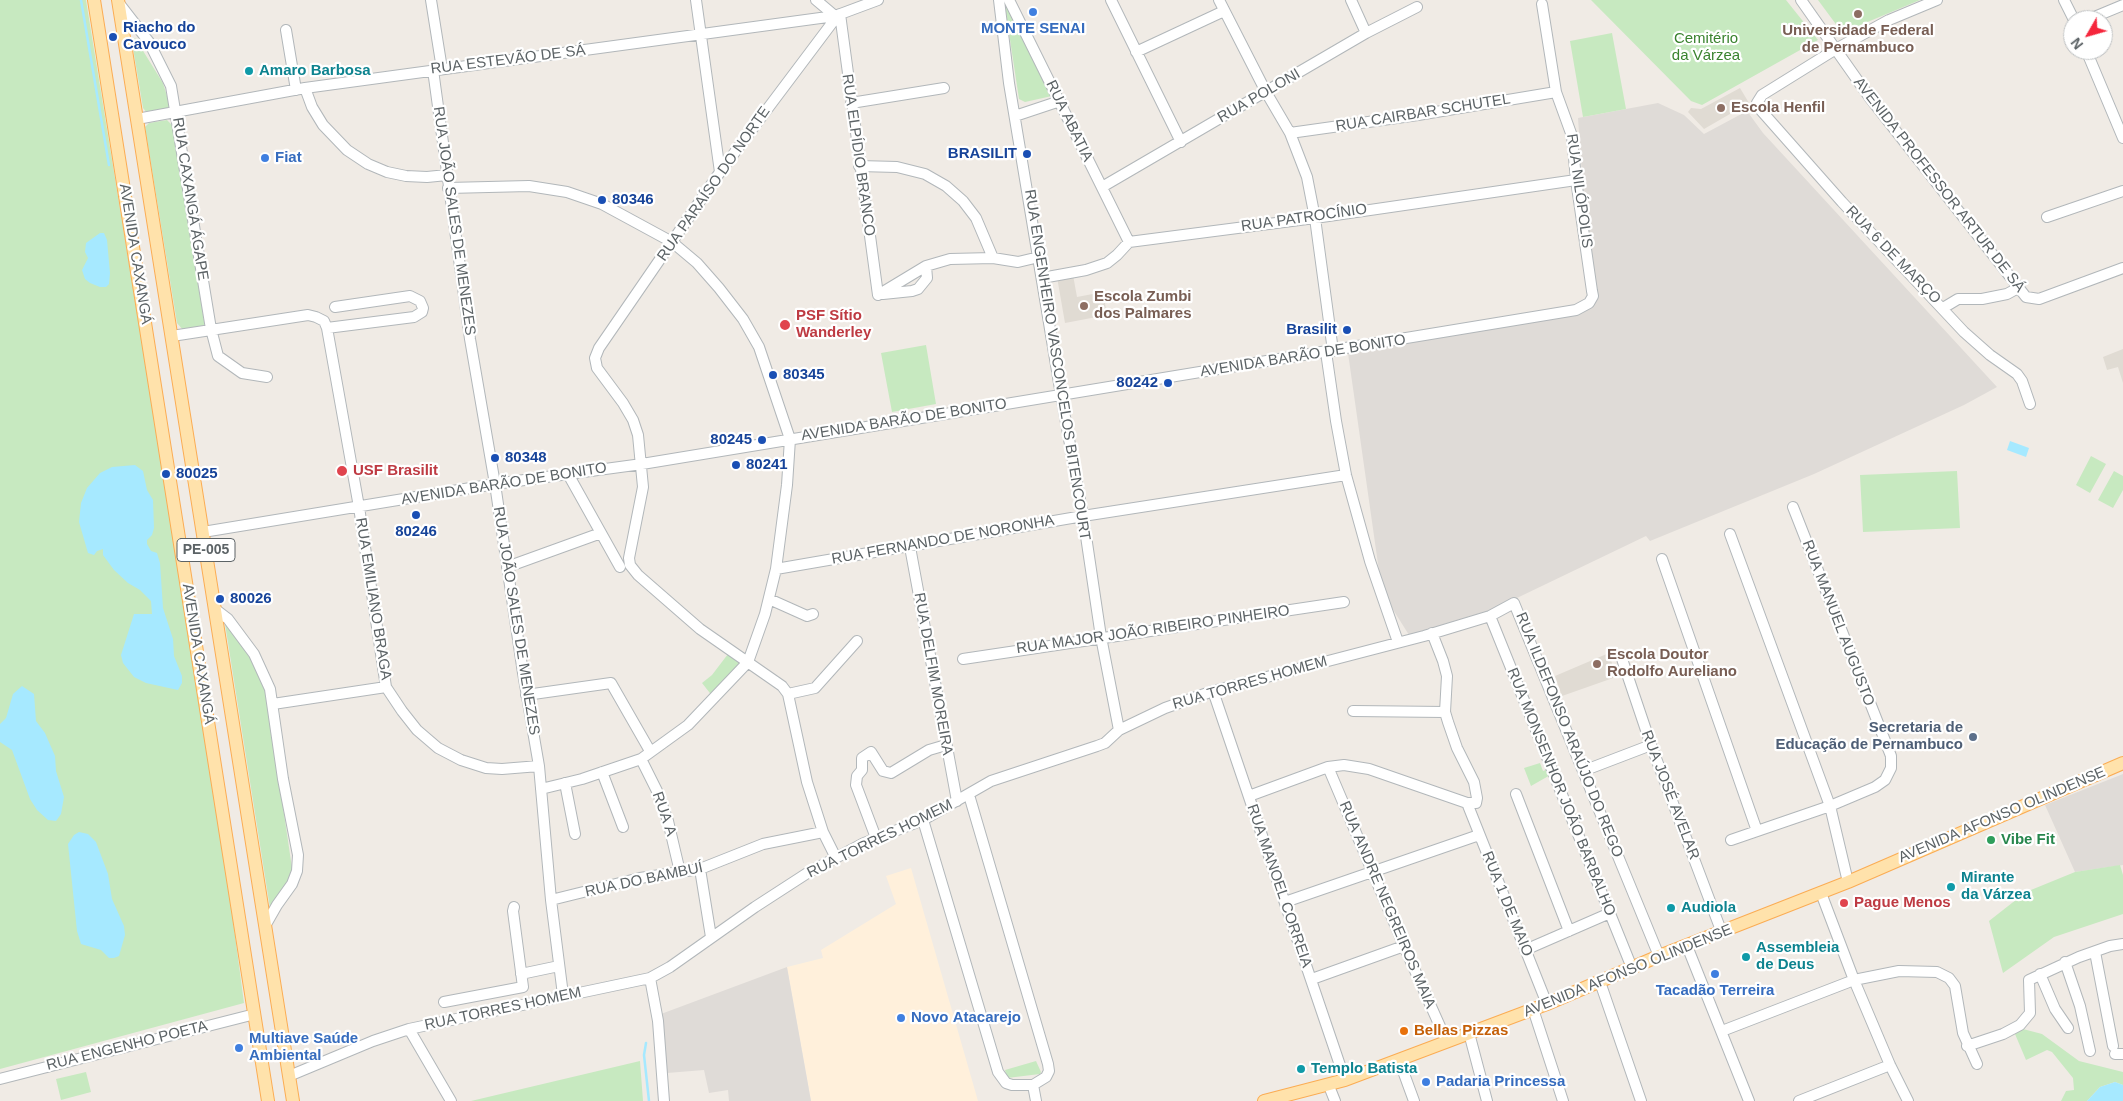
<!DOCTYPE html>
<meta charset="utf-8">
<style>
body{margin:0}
#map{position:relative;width:2123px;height:1101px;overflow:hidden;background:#f0ebe5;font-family:Arial,sans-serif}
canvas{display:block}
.north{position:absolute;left:2063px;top:10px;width:50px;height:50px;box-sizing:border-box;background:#fff;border:1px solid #bec1c2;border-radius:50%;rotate:232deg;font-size:14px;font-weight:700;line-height:20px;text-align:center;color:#5c6366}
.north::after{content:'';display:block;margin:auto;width:18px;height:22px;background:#f5263c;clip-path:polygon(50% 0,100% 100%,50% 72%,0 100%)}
</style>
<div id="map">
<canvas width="2123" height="1101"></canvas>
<div class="north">N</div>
</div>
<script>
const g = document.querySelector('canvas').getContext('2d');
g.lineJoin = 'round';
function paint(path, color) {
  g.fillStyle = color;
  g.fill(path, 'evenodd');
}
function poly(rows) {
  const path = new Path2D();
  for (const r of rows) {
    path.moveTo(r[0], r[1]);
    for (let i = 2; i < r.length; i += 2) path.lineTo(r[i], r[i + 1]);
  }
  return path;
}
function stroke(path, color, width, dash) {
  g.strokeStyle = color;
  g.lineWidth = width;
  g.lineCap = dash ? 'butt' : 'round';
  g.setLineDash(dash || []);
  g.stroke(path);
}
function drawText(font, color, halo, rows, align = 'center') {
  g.font = font + ' Arial,sans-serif';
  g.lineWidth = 4.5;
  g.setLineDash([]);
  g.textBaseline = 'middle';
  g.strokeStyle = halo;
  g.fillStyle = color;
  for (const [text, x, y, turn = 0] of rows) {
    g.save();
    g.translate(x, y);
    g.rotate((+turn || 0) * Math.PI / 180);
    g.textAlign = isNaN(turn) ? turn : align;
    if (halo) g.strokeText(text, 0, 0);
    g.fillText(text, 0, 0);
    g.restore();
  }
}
const commercial = poly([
 [911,868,978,1101,811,1101,787,967,823,958,821,950,896,904,886,876]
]);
const industrial = poly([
 [1658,103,1684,115,1704,134,1747,111,1763,133,1997,387,1964,405,1814,474,1650,541,1646,536,1494,609,1409,635,1382,592,1347,346,1591,306,1578,118],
 [2123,774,2123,865,2075,872,2045,805],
 [787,967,811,1101,729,1101,728,1090,709,1093,704,1070,667,1073,661,1014]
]);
const education = poly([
 [1740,88,1749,103,1704,129,1688,112,1691,108,1701,109],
 [1073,275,1077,297,1103,292,1107,315,1065,323,1057,277],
 [2123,349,2123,383,2118,367,2107,370,2103,357],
 [1609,653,1616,677,1562,696,1555,676]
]);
const green = poly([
 [0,0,86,0,220,823,244,1003,0,1069],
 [1004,0,1007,0,1052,96,1025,102,1019,99],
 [1591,0,1786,0,1818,40,1702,105,1691,101],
 [1818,0,1920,0,1846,31,1838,27],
 [1612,33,1626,109,1583,117,1570,41],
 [135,38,163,83,170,106,167,110,147,113,143,108,132,42],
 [167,120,172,125,205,327,183,330,177,323,145,127,149,123],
 [926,345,936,404,892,412,881,353],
 [2091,456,2106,464,2090,493,2076,485],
 [1957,471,1960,528,1863,532,1860,475],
 [2114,471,2123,476,2123,490,2113,508,2098,500],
 [225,624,249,654,266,691,292,868,289,882,270,908],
 [728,654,741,662,713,697,702,683,712,675],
 [1540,763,1543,771,1551,768,1552,774,1531,786,1524,768],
 [2120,865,2123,875,2123,914,2054,937,2003,973,1989,921,2026,892,2075,872],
 [2023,1029,2042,1034,2079,1061,2123,1072,2123,1085,2115,1082,2100,1087,2087,1101,2061,1101,2066,1091,2074,1090,2073,1078,2052,1052,2047,1050,2026,1060,2015,1034],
 [640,1061,643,1101,471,1101],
 [1036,1061,1041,1072,1040,1074,1007,1078,1005,1070],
 [86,1072,91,1092,61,1100,56,1079]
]);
const water = poly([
 [100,233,104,233,107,240,110,273,109,284,106,287,100,287,90,283,85,279,82,270,88,258,85,252,86,243],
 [2010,441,2029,448,2026,457,2007,450],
 [135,465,143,471,147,490,153,500,154,528,152,535,147,540,147,544,151,551,157,553,160,563,163,608,173,639,174,656,182,676,182,683,178,690,146,683,134,677,123,663,121,655,134,614,152,614,151,601,140,590,128,583,114,570,103,555,103,549,97,551,94,555,88,553,79,522,81,503,87,488,100,473,112,467],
 [22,686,34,694,36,721,45,733,55,756,56,771,64,797,61,814,56,821,48,820,37,810,30,799,12,750,0,742,0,724,6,718,13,694],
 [79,832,88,834,96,842,108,874,112,899,124,926,125,935,119,956,114,958,109,958,101,950,81,944,77,931,68,844,74,835],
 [2115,1082,2123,1085,2123,1101,2087,1101,2100,1087]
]);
const stream = poly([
 [81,0,109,165],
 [646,1043,644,1055,649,1101]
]);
const minor = poly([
 [431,0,442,69],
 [696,0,720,172],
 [816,0,835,16],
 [999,0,1009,83,1061,395,1083,516,1101,637,1119,730],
 [1009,0,1129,242],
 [1111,0,1181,142],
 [1219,0,1266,92,1290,133,1307,177,1315,218,1333,351],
 [1351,0,1366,33],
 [1801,0,1870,98,2026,297,2039,299,2123,268],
 [1937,0,1889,20,1836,49,1762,95,1757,103,1758,107,1842,202,1964,332,1990,355,2017,374,2022,381,2030,404],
 [2064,0,2074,20],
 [118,2,149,42,171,86,211,329,218,356,242,373,267,377],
 [840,14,878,295,926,266,950,259,993,258,1018,262,1039,257],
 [2087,20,2123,5],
 [286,30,296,90],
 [2086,50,2123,138],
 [1136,52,1224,11],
 [433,70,470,339,495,484,523,673,539,766,551,900,563,995],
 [305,88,312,107,323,125,347,150,368,164,387,172,406,176,427,177,447,175],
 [851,103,944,88],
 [1015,116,1060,101],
 [137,119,305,88,835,16,878,0],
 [1290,133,1418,115,1556,92],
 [859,166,897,167,925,174,946,186,963,201,976,218,993,258],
 [1102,187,1366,33,1417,7],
 [448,188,529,186,567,192,602,204,672,242,697,263,719,288,743,319,759,347,790,439,787,485,776,569,765,614,748,662,688,725,641,759,582,779,541,789],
 [2047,217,2123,191],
 [1042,278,1086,270,1107,263,1117,255,1129,242,1315,218,1576,180],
 [883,294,912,291,918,289,927,278,926,266],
 [1943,308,1958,299,1982,299,2007,294,2018,288],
 [327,328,414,317,422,312,423,308,420,301,410,296,335,307],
 [172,336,308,315,316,317,324,321,327,328,359,507,386,687,402,711,417,730,438,748,461,760,486,768,502,769,539,766],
 [1326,352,1336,421,1346,475,1370,561,1398,642],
 [568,474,620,567],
 [203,532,495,484,642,464,1576,310,1589,303,1593,296,1592,291,1576,180,1572,136,1556,92,1542,4],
 [1730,534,1830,806,1848,882],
 [910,547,957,801],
 [1662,559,1757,831],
 [507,567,601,533],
 [776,569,1083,516,1346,475],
 [769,599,807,616,813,614],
 [215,609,228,619,254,654,270,689,283,779,298,855,297,871,292,884,277,905,265,926],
 [1490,616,1632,968],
 [1621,656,1651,745,1722,933],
 [963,659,1344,602],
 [1213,691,1345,1080],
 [788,694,815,688,857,641],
 [526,695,611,683,650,751],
 [273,704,386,687],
 [1353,711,1445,712],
 [641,759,657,791,668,821,680,872],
 [1328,767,1404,946,1447,1042],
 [1583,771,1651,745],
 [602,772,623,827],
 [565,783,575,834],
 [1516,794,1569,931],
 [1249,796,1328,767,1344,765,1369,769,1467,803,1476,803,1477,798,1474,782,1457,748,1448,722,1445,712,1447,676,1443,661,1432,633],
 [1467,803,1547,1004],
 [923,820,998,1072,1006,1083,1012,1085,1033,1085,1046,1077,1049,1071,1048,1064,969,795],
 [876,838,856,785,857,776,862,770,862,758,871,752,883,771,891,773,929,750,946,745],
 [1731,840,1830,806,1875,787,1885,780,1891,768,1891,756,1793,507],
 [836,858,823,832,807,782,788,694,782,686,700,629,638,575,630,565,629,558,643,487,638,435,633,420,623,403,597,368,595,358,599,348,720,172,838,15],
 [700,869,711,937],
 [1821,893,1854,980,1890,1065,1908,1101],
 [551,900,640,878,700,869,763,844,823,832],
 [1285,902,1479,835],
 [1687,946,1749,1101],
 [1525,950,1610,913],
 [2095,952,2113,1046],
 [2065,962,2080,1006,2090,1051],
 [521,974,559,966],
 [2040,974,2055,1009,2068,1028],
 [650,978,658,1021,664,1101],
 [1312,979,1404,946],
 [1600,982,1641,1101],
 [444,1002,523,987,513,911,514,907],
 [1533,1009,1563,1101],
 [409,1029,451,1101],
 [1722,1031,1854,980,1899,971,1937,972,1949,978,1955,986,1963,1033,1977,1064],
 [1469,1033,1487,1101],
 [1967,1046,2003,1034,2020,1025,2030,1013,2029,980,2079,957,2110,946,2123,944],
 [2115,1054,2123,1054],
 [1399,1060,1414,1101],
 [289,1076,373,1041,409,1029,650,978,670,967,755,907,809,872,864,843,923,820,991,781,1097,746,1105,743,1119,730,1165,708,1213,691,1424,636,1490,616,1514,603,1659,956],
 [0,1079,255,1014],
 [1033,1085,1036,1101],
 [1329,1086,1335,1101],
 [1799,1101,1890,1065]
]);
const major = poly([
 [94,0,268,1101],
 [118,0,293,1101],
 [1264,1101,1345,1080,1547,1004,1659,956,1848,882,2123,763]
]);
const markers = [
 [1033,12,5,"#3f7fe0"],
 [1858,14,5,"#8d6e63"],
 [113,37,5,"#1a4fb4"],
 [249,71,5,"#0f9aa8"],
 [1721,108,5,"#8d6e63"],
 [1027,154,5,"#1a4fb4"],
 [265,158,5,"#3f7fe0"],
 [602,200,5,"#1a4fb4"],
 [1084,306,5,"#8d6e63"],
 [785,325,6,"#e0444e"],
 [1347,330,5,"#1a4fb4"],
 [773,375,5,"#1a4fb4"],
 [1168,383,5,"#1a4fb4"],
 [762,440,5,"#1a4fb4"],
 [495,458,5,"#1a4fb4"],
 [736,465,5,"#1a4fb4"],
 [342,471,6,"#e0444e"],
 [166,474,5,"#1a4fb4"],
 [416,515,5,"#1a4fb4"],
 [220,599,5,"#1a4fb4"],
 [1597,664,5,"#8d6e63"],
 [1973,737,5,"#5c6f8a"],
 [1991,840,5,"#2e9e5b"],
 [1951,887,5,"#0f9aa8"],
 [1844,903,5,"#e0444e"],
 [1671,908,5,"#0f9aa8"],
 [1746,957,5,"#0f9aa8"],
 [1715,974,5,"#3f7fe0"],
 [901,1018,5,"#3f7fe0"],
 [1404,1031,5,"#e8710a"],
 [239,1048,5,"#3f7fe0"],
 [1301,1069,5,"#0f9aa8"],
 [1426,1082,5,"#3f7fe0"]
];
const shields = [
 [206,550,58]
];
const shieldNames = [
 ["PE-005",206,550]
];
const transitNames = [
 ["Riacho do",123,28],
 ["Cavouco",123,45],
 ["BRASILIT",1017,154,"right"],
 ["80346",612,200],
 ["Brasilit",1337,330,"right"],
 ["80345",783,375],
 ["80242",1158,383,"right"],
 ["80245",752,440,"right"],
 ["80348",505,458],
 ["80241",746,465],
 ["80025",176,474],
 ["80246",416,532,"center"],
 ["80026",230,599]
];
const shopNames = [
 ["MONTE SENAI",1033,29,"center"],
 ["Fiat",275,158],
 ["Tacadão Terreira",1715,991,"center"],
 ["Novo Atacarejo",911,1018],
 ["Multiave Saúde",249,1039],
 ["Ambiental",249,1056],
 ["Padaria Princessa",1436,1082]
];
const educationNames = [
 ["Universidade Federal",1858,31,"center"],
 ["de Pernambuco",1858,48,"center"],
 ["Escola Henfil",1731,108],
 ["Escola Zumbi",1094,297],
 ["dos Palmares",1094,314],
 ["Escola Doutor",1607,655],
 ["Rodolfo Aureliano",1607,672]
];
const parkNames = [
 ["Cemitério",1706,39],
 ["da Várzea",1706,56]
];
const streetNames = [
 ["RUA ESTEVÃO DE SÁ",508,60,-7],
 ["RUA POLONI",1259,96,-30],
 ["RUA CAIRBAR SCHUTEL",1423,113,-9],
 ["RUA ABATIA",1069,121,64],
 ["RUA ELPÍDIO BRANCO",858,155,82],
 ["RUA PARAÍSO DO NORTE",714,184,-55],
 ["AVENIDA PROFESSOR ARTUR DE SÁ",1939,185,52],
 ["RUA NILÓPOLIS",1579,191,82],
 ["RUA CAXANGÁ ÁGAPE",190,199,81],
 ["RUA PATROCÍNIO",1304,218,-8],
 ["RUA JOÃO SALES DE MENEZES",454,221,82],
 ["AVENIDA CAXANGÁ",135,254,81],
 ["RUA 6 DE MARÇO",1893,255,46],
 ["AVENIDA BARÃO DE BONITO",1303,356,-9],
 ["RUA ENGENHEIRO VASCONCELOS BITENCOURT",1057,365,81],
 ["AVENIDA BARÃO DE BONITO",904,420,-9],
 ["AVENIDA BARÃO DE BONITO",504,484,-9],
 ["RUA FERNANDO DE NORONHA",943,540,-10],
 ["RUA EMILIANO BRAGA",373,599,81],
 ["RUA JOÃO SALES DE MENEZES",516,621,81],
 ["RUA MANUEL AUGUSTO",1838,623,69],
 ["RUA MAJOR JOÃO RIBEIRO PINHEIRO",1153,630,-8],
 ["AVENIDA CAXANGÁ",198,654,81],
 ["RUA DELFIM MOREIRA",933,674,80],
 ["RUA TORRES HOMEM",1250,683,-16],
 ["RUA ILDEFONSO ARAÚJO DO REGO",1569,735,68],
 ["RUA MONSENHOR JOÃO BARBALHO",1561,792,68],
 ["RUA JOSÉ AVELAR",1670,795,69],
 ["RUA A",664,814,71],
 ["AVENIDA AFONSO OLINDENSE",2002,815,-23],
 ["RUA TORRES HOMEM",880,839,-26],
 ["RUA DO BAMBUÍ",644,880,-12],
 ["RUA MANOEL CORREIA",1279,886,71],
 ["RUA 1 DE MAIO",1507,904,68],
 ["RUA ANDRE NEGREIROS MAIA",1387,905,67],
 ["AVENIDA AFONSO OLINDENSE",1628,971,-22],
 ["RUA TORRES HOMEM",503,1009,-12],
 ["RUA ENGENHO POETA",127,1046,-14]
];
const cultureNames = [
 ["Amaro Barbosa",259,71],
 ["Mirante",1961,878],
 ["da Várzea",1961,895],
 ["Audiola",1681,908],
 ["Assembleia",1756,948],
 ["de Deus",1756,965],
 ["Templo Batista",1311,1069]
];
const healthNames = [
 ["PSF Sítio",796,316],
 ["Wanderley",796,333],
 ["USF Brasilit",353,471],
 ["Pague Menos",1854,903]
];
const serviceNames = [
 ["Secretaria de",1963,728],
 ["Educação de Pernambuco",1963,745]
];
const leisureNames = [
 ["Vibe Fit",2001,840]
];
const foodNames = [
 ["Bellas Pizzas",1414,1031]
];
paint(commercial, '#fff0db');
paint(industrial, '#dfdbd7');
paint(education, '#e0dbd3');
paint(green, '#c7e9c0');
paint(water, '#a6e9ff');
stroke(stream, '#a6e9ff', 2.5);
stroke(minor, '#b2b7ba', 12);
stroke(major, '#fbac53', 14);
stroke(minor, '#fff', 10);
stroke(major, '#ffe2ab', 12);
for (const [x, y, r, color] of markers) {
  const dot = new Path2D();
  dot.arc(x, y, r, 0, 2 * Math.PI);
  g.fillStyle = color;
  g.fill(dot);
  stroke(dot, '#fff', 2);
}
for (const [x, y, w] of shields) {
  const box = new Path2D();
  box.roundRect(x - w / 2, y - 11.5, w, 23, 4);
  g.fillStyle = '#fff';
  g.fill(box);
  stroke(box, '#5c6366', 1);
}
drawText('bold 14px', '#5c6366', null, shieldNames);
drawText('bold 15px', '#164399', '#fff', transitNames, 'left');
drawText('bold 15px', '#366cbe', '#fff', shopNames, 'left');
drawText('bold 15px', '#785e54', '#fff', educationNames, 'left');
drawText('15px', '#3a832f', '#fff', parkNames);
drawText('15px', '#5c6366', '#fff', streetNames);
drawText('bold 15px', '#0d838f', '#fff', cultureNames, 'left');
drawText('bold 15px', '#be3a42', '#fff', healthNames, 'left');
drawText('bold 15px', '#4e5e75', '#fff', serviceNames, 'right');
drawText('bold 15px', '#27864d', '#fff', leisureNames, 'left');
drawText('bold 15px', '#c56008', '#fff', foodNames, 'left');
</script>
